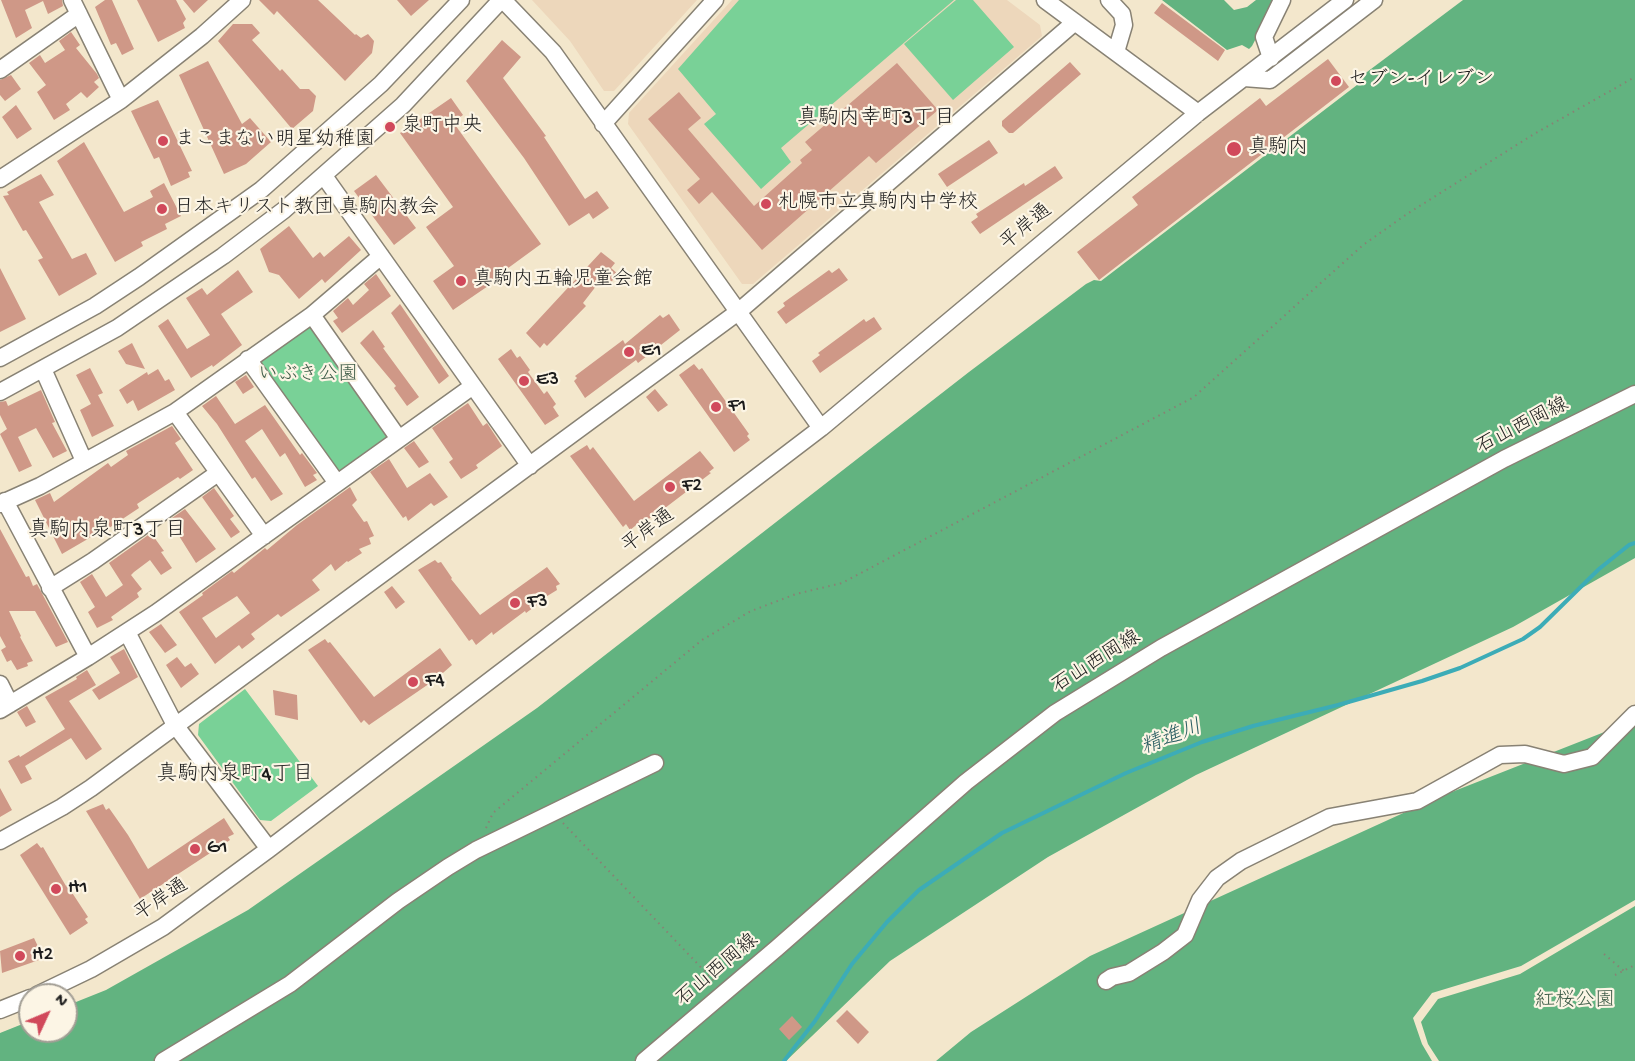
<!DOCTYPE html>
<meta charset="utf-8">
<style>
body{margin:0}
#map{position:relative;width:1635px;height:1061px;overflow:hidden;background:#f3e7cc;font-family:"Gochi Hand",sans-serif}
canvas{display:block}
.north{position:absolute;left:18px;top:983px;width:60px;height:60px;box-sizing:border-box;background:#fcf5e5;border:2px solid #a29e95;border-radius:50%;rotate:46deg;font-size:16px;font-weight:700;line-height:24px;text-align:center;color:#1c1c1c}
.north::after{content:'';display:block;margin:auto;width:21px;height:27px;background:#d1495b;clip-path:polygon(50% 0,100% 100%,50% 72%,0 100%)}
</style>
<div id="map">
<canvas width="1635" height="1061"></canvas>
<div class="north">N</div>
</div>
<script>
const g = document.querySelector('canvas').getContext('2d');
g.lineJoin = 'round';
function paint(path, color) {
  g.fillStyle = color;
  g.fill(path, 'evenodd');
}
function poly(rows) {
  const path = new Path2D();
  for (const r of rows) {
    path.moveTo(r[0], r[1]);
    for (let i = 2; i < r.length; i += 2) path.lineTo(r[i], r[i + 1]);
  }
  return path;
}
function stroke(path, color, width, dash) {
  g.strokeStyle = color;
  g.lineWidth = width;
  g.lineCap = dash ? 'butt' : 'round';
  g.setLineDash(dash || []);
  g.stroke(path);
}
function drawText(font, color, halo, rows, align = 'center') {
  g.font = font + ' "Gochi Hand","Klee One",sans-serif';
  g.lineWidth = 4.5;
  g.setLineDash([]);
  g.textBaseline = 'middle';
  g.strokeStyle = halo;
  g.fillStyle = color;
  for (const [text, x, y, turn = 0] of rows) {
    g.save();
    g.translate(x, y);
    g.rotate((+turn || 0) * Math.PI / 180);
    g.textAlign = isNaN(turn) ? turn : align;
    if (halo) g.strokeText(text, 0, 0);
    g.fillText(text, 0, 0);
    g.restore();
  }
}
const built = poly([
 [532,0,697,0,614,91,604,91,570,41],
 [732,0,1007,0,1040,25,1042,36,753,284,742,284,628,124,629,113]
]);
const green = poly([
 [739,0,954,0,781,148,791,162,761,189,704,124,716,114,678,69],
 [956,0,973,0,1014,47,953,100,904,44],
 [307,325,314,329,388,433,387,441,344,472,336,471,259,364,262,358],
 [245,689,318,786,271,821,260,820,198,735,199,724]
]);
const forest = poly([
 [1162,0,1224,0,1234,10,1247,7,1256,0,1276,0,1252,46,1249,49,1242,45,1227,50],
 [1463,0,1635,0,1635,558,1513,627,1196,775,1048,857,890,961,786,1061,0,1061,0,1033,30,1021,30,1031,66,1031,66,1006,106,990,248,910,537,708,969,372,1086,284,1094,280,1101,281,1357,85,1359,78],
 [1635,720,1635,900,1521,966,1432,993,1413,1018,1422,1044,1432,1061,936,1061,971,1032,1090,956,1434,799],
 [1635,906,1635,1061,1439,1061,1428,1044,1421,1022,1438,999,1520,974]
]);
const stream = poly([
 [784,1061,815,1021,852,964,887,922,919,890,1002,833,1126,773,1202,742,1253,726,1338,705,1422,681,1460,668,1523,639,1540,627,1599,569,1629,545,1635,543]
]);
const building = poly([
 [1,0,62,0,63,6,48,14,43,1,25,10,32,28,16,38],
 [105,0,112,0,134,49,122,55,116,43,111,45,95,7],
 [137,0,176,0,186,19,183,23,185,28,158,42],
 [183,0,208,0,194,13],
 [259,0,318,0,355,35,356,34,361,38,368,34,374,41,372,53,345,81,277,11,274,15],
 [397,0,429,0,411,16],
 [1162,3,1225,50,1218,61,1154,13],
 [233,24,252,24,260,33,252,40,280,71,282,69,300,89,309,89,316,96,313,111,292,129,218,41],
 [71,32,80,45,76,48,97,74,99,78,94,82,99,87,87,98,81,92,66,104,70,110,54,120,37,92,46,85,29,63,40,55,45,63,65,50,59,41],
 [502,40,521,57,503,78,546,136,544,137,585,199,597,191,609,208,593,219,589,213,569,226,524,158,466,81],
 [1328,59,1349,87,1099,280,1077,252,1138,205,1132,197,1260,98,1266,106],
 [208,61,242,124,250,118,271,142,246,164,224,174,179,75],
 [1070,62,1081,74,1013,133,1009,133,1002,126,1002,121],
 [897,63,938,110,876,163,869,156,762,250,712,192,699,204,687,190,700,179,648,119,679,92,701,118,688,129,754,206,802,163,800,160,812,150,805,142],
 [11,75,21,89,5,101,0,95,0,80],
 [451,98,463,115,453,122,541,244,489,282,491,284,453,310,433,281,454,266,426,227,453,207,400,133],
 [158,100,192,171,188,172,190,177,171,186,159,157,154,159,131,111],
 [16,105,32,129,17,139,2,117],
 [989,140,998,153,947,187,938,174],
 [84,142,124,212,153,197,150,191,164,183,181,216,165,224,167,229,141,242,143,246,115,262,57,161],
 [1055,166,1063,178,980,234,971,222,978,217,976,214,1024,183,1025,186],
 [41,174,54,195,39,202,72,259,86,253,97,274,59,296,38,260,43,258,26,230,23,231,3,196,9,195,7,192],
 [376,175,416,228,394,245,354,191],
 [289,226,313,258,320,252,324,257,349,236,361,250,325,283,322,279,299,299,279,275,269,272,260,249],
 [601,252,615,263,611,268,618,274,612,281,604,283,600,281,583,303,586,306,547,346,544,343,540,348,526,333],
 [0,268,26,319,0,332],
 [839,268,848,280,786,324,777,312,785,306,783,303,829,270,832,273],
 [238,270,253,292,221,314,242,345,213,367,212,365,191,378,158,326,168,319,187,349,210,335,186,298,202,288,207,295],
 [376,274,391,296,342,333,333,321,338,318,333,311,348,298,353,305,369,290,364,284],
 [400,304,449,376,439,384,391,313],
 [669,314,680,330,638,363,636,360,585,398,574,381,577,378,575,376,623,340,625,344,660,315,663,318],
 [874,317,882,329,820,373,812,361,820,355,818,353,864,319,866,322],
 [373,330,385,347,383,348,419,397,407,406,394,388,396,386,360,343],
 [132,343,145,369,126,364,118,351],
 [511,349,517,358,520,356,530,370,528,372,544,394,547,391,556,404,553,407,559,416,545,425,498,359],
 [694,364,699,370,702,368,749,434,747,436,750,440,734,452,679,375],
 [90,368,103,393,98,395,114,426,92,437,80,410,91,404,76,375],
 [158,369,165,381,169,379,175,390,138,411,133,400,127,404,119,390,147,372,148,375],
 [246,375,254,387,243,394,235,382],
 [655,389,668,405,658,412,646,397],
 [41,390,55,422,52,423,67,451,53,458,36,428,18,437,32,466,19,472,0,434,7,429,0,415,0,402,6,401,8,406],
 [216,396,235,424,265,405,300,455,302,453,317,473,313,475,317,480,305,487,285,453,280,457,262,429,245,441,283,494,271,501,255,477,252,479,217,424,202,406],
 [468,403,483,426,487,423,502,446,476,465,478,468,461,479,449,462,453,459,432,428],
 [172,426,181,439,175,443,193,470,180,479,178,477,137,504,139,508,109,528,110,530,100,537,98,533,62,554,35,500,50,493,54,502,108,463,111,467,128,455,126,451],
 [414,441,429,462,419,468,404,448],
 [587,445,590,450,593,447,634,501,700,451,714,468,709,472,711,473,665,508,647,520,645,518,630,530,626,524,623,527,570,456],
 [389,459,407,488,430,473,448,497,434,506,431,503,408,521,406,516,403,518,370,472],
 [350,487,357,500,352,505,364,522,367,521,374,536,369,538,371,544,359,549,362,553,348,562,347,561,335,571,331,564,312,580,320,590,281,617,278,614,251,634,255,639,242,649,239,645,215,664,179,612,203,595,202,593,232,571,234,573,265,548,267,550,297,525],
 [237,596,250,613,216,638,202,618],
 [214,488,234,516,230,519,240,532,231,538,202,497],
 [185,509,216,549,196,563,169,520],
 [0,529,26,577,29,576,33,586,37,584,68,642,56,647,35,611,9,611,21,636,20,637,33,661,27,663,28,666,17,670,11,660,7,662,1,650,6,647,0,636],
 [151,533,164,551,161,552,172,568,161,575,150,560,134,572,131,575,142,589,137,593,139,597,111,617,113,620,97,628,88,612,95,607,80,582,92,574,106,597,123,585,109,563],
 [435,560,438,563,441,562,452,578,451,579,480,615,547,567,560,584,556,586,557,590,544,598,545,599,526,613,525,611,493,635,492,632,476,645,472,639,469,641,418,570],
 [392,586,405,602,396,609,384,592],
 [161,624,177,645,165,653,149,632],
 [325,639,328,643,330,642,374,697,440,648,452,665,436,679,369,725,364,720,361,723,308,650],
 [124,649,138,677,99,700,92,690,120,673,110,657],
 [177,657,185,667,191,663,199,674,181,688,166,665],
 [87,670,96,685,69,701,102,749,86,760,71,738,25,766,32,779,21,784,8,761,19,755,20,757,65,729,45,697,77,679,76,677],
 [273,690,297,695,298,720,275,715],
 [27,706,36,722,26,727,17,712],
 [0,788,12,810,0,817],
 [103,804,106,810,109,808,128,835,148,869,224,818,234,834,228,837,230,840,140,899,86,811],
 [37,843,41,848,43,847,66,886,67,885,88,917,85,919,88,923,70,935,20,855],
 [34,938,42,955,37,956,39,960,2,973,0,951],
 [847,1010,869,1032,858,1044,836,1021],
 [792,1016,802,1027,789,1040,779,1029]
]);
const path = poly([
 [563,823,715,982],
 [486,828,493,813,702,640,751,611,796,594,842,583,1194,397,1363,245,1407,214,1534,134,1635,77],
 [1604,954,1624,971],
 [1615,975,1635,965]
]);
const minor = poly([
 [72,0,121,100],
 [503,0,553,52,821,428],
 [1045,0,1198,113],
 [1109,0,1122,14,1124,25,1116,52],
 [1271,58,1264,37,1282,0],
 [0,70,79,14],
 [1244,78,1270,80,1374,0],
 [603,124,715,0],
 [324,176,530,466],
 [0,179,121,100,202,36,242,0],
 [312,315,399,439],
 [0,358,95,306,139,277,261,190,381,84,461,0],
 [248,359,337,483],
 [43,369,84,461],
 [0,392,117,328,223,256,284,210,403,105,501,0],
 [175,412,264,536],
 [5,501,88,657],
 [0,504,40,486,175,412,312,315,381,256],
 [50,588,93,561,218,473],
 [127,632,175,725,269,849],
 [0,684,10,704],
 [0,710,88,657,156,613,473,386],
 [0,841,62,807,91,788,738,312,1075,22],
 [1106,981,1112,977,1129,973,1163,952,1185,935,1200,900,1217,878,1241,861,1330,817,1417,801,1500,755,1525,754,1564,764,1592,757,1635,714],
 [37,995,91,969,163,927,269,849,821,428,1198,113,1345,0],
 [0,1010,30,998],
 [163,1061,290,984,398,901,448,867,476,850,655,763],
 [644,1061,777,948,966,782,1055,713,1161,648,1504,459,1635,394]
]);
const markers = [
 [1336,81,6,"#d1495b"],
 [390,127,6,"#d1495b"],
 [163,141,6,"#d1495b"],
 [1234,149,8,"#d1495b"],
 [766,204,6,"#d1495b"],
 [162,209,6,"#d1495b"],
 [461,281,6,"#d1495b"],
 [629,352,6,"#d1495b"],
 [524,381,6,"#d1495b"],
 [716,407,6,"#d1495b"],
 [670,487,6,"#d1495b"],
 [515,603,6,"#d1495b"],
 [413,682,6,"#d1495b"],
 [195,849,6,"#d1495b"],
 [56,889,6,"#d1495b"],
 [20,956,6,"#d1495b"]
];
const poiNames = [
 ["セブン-イレブン",1348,81],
 ["泉町中央",402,127],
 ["まこまない明星幼稚園",175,141],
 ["真駒内",1248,149],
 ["札幌市立真駒内中学校",778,204],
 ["日本キリスト教団 真駒内教会",174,209],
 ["真駒内五輪児童会館",473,281],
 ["E1",641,352],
 ["E3",536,381],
 ["F1",728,407],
 ["F2",682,487],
 ["F3",527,603],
 ["F4",425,682],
 ["G1",207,849],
 ["H1",68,889],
 ["H2",32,956]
];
const streetNames = [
 ["平岸通",1027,228,-40],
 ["石山西岡線",1523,427,-27],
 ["平岸通",649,532,-37],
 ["石山西岡線",1097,663,-32],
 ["平岸通",162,901,-34],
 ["石山西岡線",718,971,-40]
];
const parkNames = [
 ["いぶき公園",308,376],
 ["紅桜公園",1575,1002]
];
const neighbourhoodNames = [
 ["真駒内幸町3丁目",876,120],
 ["真駒内泉町3丁目",107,532],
 ["真駒内泉町4丁目",235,776]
];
const waterNames = [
 ["精進川",1172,739,-21]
];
paint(built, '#edd7bb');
paint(green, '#79d197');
paint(forest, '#62b380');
stroke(stream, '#3cacb7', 4);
paint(building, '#cf9887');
stroke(minor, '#888274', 19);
stroke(path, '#888274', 2, [1.5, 4.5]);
stroke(minor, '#fff', 16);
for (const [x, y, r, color] of markers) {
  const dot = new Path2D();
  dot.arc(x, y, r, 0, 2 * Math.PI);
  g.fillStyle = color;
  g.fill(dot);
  stroke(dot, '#fcf5e5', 2);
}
drawText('20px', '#1c1c1c', '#fcf5e5', poiNames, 'left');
drawText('20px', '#1c1c1c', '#fcf5e5', streetNames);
drawText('20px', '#3d5b47', '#fcf5e5', parkNames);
drawText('21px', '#1c1c1c', '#fcf5e5', neighbourhoodNames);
drawText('italic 21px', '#2a5d62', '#fcf5e5', waterNames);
</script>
